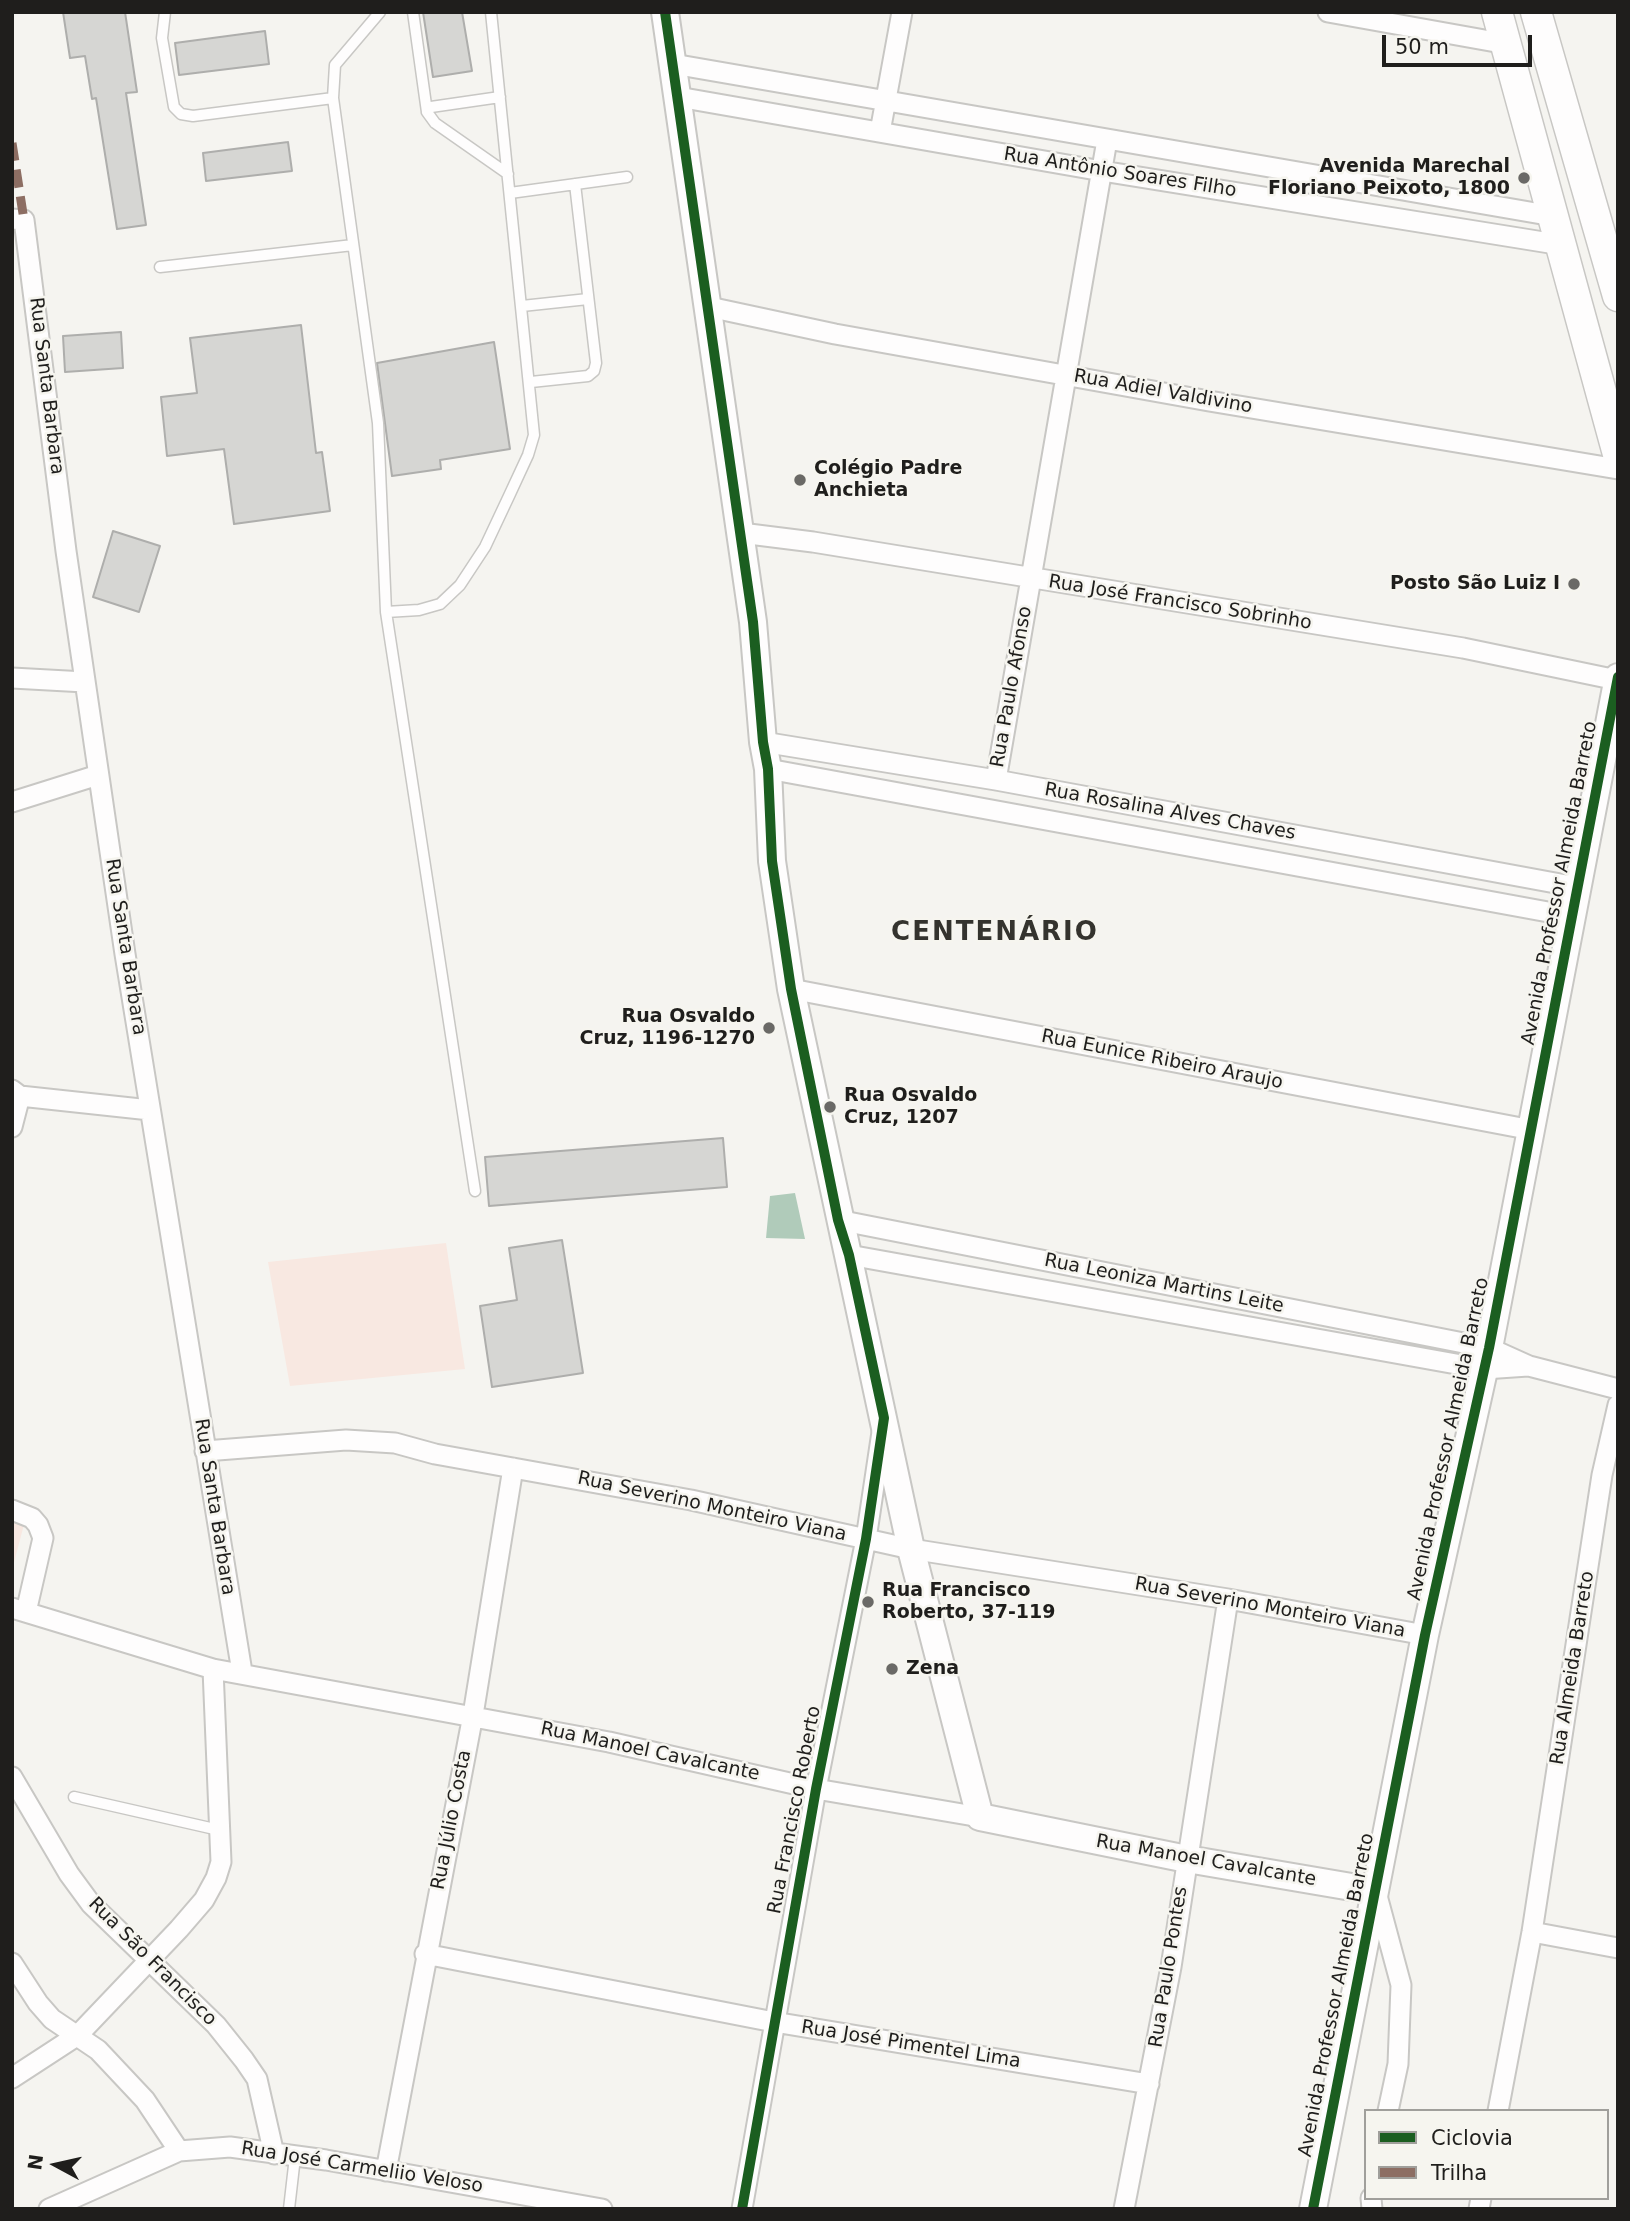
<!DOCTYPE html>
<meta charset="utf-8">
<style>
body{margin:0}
#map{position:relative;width:1630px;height:2221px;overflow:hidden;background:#f5f4f0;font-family:"DejaVu Sans",sans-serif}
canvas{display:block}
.frame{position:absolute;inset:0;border:14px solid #1f1e1c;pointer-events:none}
.legend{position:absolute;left:1364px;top:2109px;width:245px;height:91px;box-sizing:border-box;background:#f6f5ef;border:2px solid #a09f9b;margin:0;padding:9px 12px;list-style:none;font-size:21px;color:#1f1e1c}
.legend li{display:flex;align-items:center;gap:14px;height:35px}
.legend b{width:35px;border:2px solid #a09f9b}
.north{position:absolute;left:21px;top:2130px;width:70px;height:70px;-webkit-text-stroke:5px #f6f5ef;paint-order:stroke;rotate:278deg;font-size:19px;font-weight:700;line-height:28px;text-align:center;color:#1f1e1c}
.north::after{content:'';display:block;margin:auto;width:24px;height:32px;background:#1f1e1c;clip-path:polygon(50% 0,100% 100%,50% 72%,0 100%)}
.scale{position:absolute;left:1382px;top:35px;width:150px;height:32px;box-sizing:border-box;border:4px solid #1f1e1c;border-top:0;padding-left:9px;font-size:21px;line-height:24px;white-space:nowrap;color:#1f1e1c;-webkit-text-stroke:5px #f6f5ef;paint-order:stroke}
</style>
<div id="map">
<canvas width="1630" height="2221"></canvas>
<div class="frame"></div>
<ul class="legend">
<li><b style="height:9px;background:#1b5e20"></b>Ciclovia</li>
<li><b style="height:9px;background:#8d6e63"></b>Trilha</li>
</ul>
<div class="north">N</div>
<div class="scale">50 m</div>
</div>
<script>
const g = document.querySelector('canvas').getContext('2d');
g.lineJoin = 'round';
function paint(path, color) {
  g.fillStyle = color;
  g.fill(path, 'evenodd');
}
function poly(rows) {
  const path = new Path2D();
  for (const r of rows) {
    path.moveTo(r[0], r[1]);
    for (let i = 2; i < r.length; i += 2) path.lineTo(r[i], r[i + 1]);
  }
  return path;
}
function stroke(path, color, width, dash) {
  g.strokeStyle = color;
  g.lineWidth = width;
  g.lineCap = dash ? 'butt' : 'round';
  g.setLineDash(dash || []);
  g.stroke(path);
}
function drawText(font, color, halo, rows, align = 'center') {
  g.font = font + ' "DejaVu Sans",sans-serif';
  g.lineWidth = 5;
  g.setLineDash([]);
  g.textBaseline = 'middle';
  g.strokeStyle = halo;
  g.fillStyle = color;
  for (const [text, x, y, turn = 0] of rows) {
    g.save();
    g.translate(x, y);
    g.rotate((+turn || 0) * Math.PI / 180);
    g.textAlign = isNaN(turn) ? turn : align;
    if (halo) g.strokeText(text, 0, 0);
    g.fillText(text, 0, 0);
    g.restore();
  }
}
const green = poly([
 [446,1243,465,1369,290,1386,268,1262],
 [12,1513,26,1517,12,1570]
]);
const water = poly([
 [795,1193,805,1239,766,1238,770,1196]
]);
const building = poly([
 [63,12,125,12,137,92,126,93,146,225,117,229,96,98,92,99,85,56,70,58,63,12],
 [423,12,462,12,472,71,433,77,423,12],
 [265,31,269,64,179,75,175,43,265,31],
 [288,142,292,171,206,181,203,153,288,142],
 [301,325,316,453,322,452,330,511,234,524,224,449,167,456,161,397,197,393,190,338,301,325],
 [121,332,123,368,65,372,63,336,121,332],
 [494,342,510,449,440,460,441,469,392,476,377,363,494,342],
 [113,531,160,546,139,612,93,597,113,531],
 [723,1138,727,1187,489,1206,485,1157,723,1138],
 [562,1240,583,1373,492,1387,480,1306,517,1300,509,1248,562,1240]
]);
const lane = poly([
 [165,12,162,38,174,107,181,114,193,116,333,98],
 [380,12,335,65,333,98,378,423,386,612,475,1191],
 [413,12,427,112],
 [500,97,431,107,427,112,435,123,508,174],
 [510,193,627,177],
 [160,267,353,245],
 [522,306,588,299],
 [531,382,588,376,594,371,596,363,575,184],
 [386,612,419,610,440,604,460,585,485,547,509,496,528,455,534,435,491,12],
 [74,1797,219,1830],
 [289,2209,295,2157]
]);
const street = poly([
 [1328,12,1507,44],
 [673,64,1553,216],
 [678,97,1102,171,1562,245],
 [880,132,902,12],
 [12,219,24,220,66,551,125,954,242,1672],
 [709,307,835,334,1209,401,1618,469],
 [741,533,813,542,1463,648,1617,680],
 [12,678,85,682],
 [763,742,996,780,1577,887],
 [768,769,1570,916],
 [996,780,1107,140],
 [12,802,98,775],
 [791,989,1532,1130],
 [12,1090,20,1096,150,1110],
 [12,1127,20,1096],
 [838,1220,1489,1348,1529,1366,1618,1389],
 [849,1255,1484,1369,1528,1366],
 [205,1451,346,1440,395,1443,435,1454,691,1500,911,1549,1228,1599,1425,1635],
 [12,1510,32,1518,38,1525,43,1538,26,1612],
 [12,1608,213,1669,609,1742,816,1789,980,1817],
 [12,1777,69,1874,91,1904,216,2025,244,2060,257,2079,274,2154],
 [1376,1892,1401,1985,1398,2064,1388,2111],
 [1532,1932,1618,1948],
 [425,1954,774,2022,1149,2084],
 [12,1963,38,2003,52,2019,98,2050,145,2100,179,2151],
 [12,2078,78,2035,179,1929,204,1900,216,1878,221,1862,213,1669],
 [1498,2111,1532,1932,1602,1475,1618,1405],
 [386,2171,473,1715,513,1468],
 [1371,2198,1372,2209],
 [49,2209,179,2151,230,2147,326,2160,602,2209],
 [742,2209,816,1789,866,1539,882,1432],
 [1124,2209,1171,1967,1228,1599],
 [1479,2209,1481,2198]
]);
const secondary = poly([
 [665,12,753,622,763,742,768,769,772,861,791,989,911,1549,980,1817,1187,1859,1375,1891],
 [1313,2209,1425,1635,1489,1348,1618,677]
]);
const primary = poly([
 [1497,12,1618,454],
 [1536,12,1618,296]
]);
const quiet = poly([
 [12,143,24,220]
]);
const cycleway = poly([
 [665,12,753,622,763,742,768,769,772,861,791,989,838,1220,849,1255,884,1418,866,1539,816,1789,742,2209],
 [1313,2209,1425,1635,1489,1348,1618,677]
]);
const markers = [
 [1524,178,7,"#6a6966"],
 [800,480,7,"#6a6966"],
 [1574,584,7,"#6a6966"],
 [769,1028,7,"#6a6966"],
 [830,1107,7,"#6a6966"],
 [868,1602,7,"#6a6966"],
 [892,1669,7,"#6a6966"]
];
const poiNames = [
 ["Avenida Marechal",1510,167,"right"],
 ["Floriano Peixoto, 1800",1510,189,"right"],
 ["Colégio Padre",814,469],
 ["Anchieta",814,491],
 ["Posto São Luiz I",1560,584,"right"],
 ["Rua Osvaldo",755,1017,"right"],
 ["Cruz, 1196-1270",755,1039,"right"],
 ["Rua Osvaldo",844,1096],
 ["Cruz, 1207",844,1118],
 ["Rua Francisco",882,1591],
 ["Roberto, 37-119",882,1613],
 ["Zena",906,1669]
];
const streetNames = [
 ["Rua Antônio Soares Filho",1120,173,9],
 ["Rua Santa Barbara",46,386,83],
 ["Rua Adiel Valdivino",1163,392,10],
 ["Rua José Francisco Sobrinho",1180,603,9],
 ["Rua Paulo Afonso",1012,687,-80],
 ["Rua Rosalina Alves Chaves",1170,812,10],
 ["Avenida Professor Almeida Barreto",1560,883,-79],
 ["Rua Santa Barbara",125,947,81],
 ["Rua Eunice Ribeiro Araujo",1162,1060,11],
 ["Rua Leoniza Martins Leite",1164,1284,11],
 ["Avenida Professor Almeida Barreto",1449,1439,-78],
 ["Rua Santa Barbara",214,1507,81],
 ["Rua Severino Monteiro Viana",712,1507,12],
 ["Rua Severino Monteiro Viana",1270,1608,10],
 ["Rua Almeida Barreto",1573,1668,-81],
 ["Rua Manoel Cavalcante",650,1752,12],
 ["Rua Francisco Roberto",795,1810,-79],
 ["Rua Júlio Costa",452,1820,-79],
 ["Rua Manoel Cavalcante",1206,1861,10],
 ["Rua São Francisco",152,1962,45],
 ["Rua Paulo Pontes",1169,1967,-81],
 ["Avenida Professor Almeida Barreto",1337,1995,-79],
 ["Rua José Pimentel Lima",911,2045,9],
 ["Rua José Carmeliio Veloso",362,2168,9]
];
const districtNames = [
 ["CENTENÁRIO",995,933]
];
paint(green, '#f8e8e1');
paint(water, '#b0cbba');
paint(building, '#d6d6d3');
stroke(building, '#aeaeac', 2);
stroke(lane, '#c8c7c4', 13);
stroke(street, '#c8c7c4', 23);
stroke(secondary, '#c8c7c4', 30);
stroke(primary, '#c8c7c4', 33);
stroke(lane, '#fefdfd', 10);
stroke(street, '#fefdfd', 19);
stroke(secondary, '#fefdfd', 26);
stroke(primary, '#fefdfd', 30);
stroke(quiet, '#8d6e63', 9, [18, 9]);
stroke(cycleway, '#1b5e20', 10);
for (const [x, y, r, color] of markers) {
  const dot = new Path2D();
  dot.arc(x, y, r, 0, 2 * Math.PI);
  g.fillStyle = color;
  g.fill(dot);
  stroke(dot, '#f6f5ef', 2.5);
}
drawText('bold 19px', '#1f1e1c', '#f6f5ef', poiNames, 'left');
drawText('19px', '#1f1e1c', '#f6f5ef', streetNames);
g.letterSpacing = '2px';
drawText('bold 26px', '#34332e', '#f6f5ef', districtNames);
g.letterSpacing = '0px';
</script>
